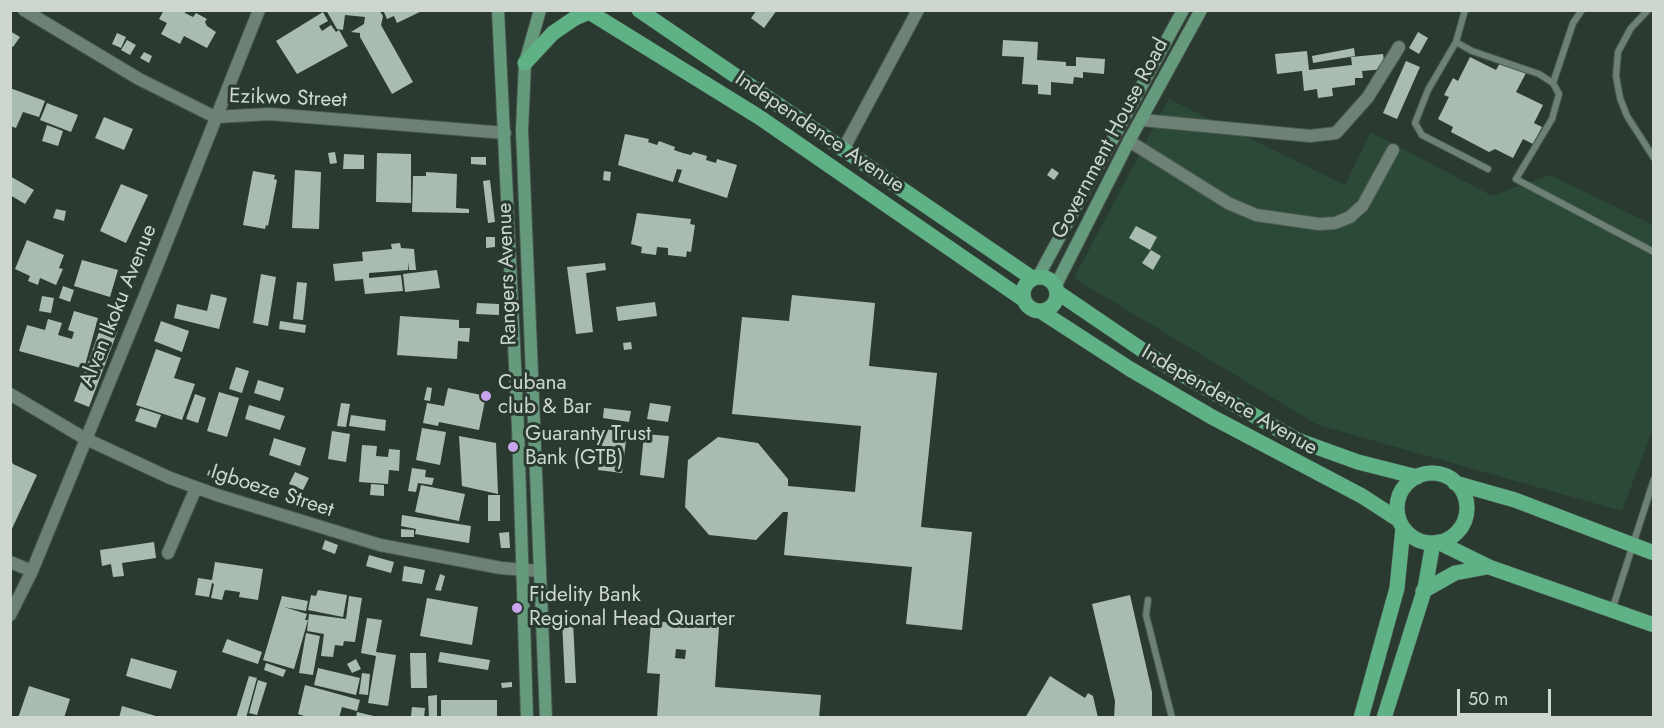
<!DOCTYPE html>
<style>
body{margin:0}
#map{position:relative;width:1664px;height:728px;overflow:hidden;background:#2a3a30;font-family:Jost,sans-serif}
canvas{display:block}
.frame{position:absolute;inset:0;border:12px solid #cdd7d0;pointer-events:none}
.scale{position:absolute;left:1457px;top:689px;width:94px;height:27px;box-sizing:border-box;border:3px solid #cdd7d0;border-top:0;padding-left:8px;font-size:18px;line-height:21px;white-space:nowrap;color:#cdd7d0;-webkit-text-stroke:4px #2a3a30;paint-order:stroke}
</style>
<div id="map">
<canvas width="1664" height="728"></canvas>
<div class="frame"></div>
<div class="scale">50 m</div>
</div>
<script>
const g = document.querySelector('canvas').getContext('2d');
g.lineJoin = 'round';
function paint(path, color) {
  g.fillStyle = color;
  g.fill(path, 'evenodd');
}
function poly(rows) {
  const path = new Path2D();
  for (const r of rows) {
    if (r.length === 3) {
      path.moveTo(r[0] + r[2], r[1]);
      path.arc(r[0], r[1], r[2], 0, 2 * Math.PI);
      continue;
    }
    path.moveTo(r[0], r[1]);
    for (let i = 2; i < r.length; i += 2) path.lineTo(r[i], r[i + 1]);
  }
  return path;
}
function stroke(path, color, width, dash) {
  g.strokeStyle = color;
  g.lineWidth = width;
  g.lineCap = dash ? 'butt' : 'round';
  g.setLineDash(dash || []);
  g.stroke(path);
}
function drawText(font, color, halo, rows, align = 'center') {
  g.font = font + ' Jost,sans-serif';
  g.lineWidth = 6;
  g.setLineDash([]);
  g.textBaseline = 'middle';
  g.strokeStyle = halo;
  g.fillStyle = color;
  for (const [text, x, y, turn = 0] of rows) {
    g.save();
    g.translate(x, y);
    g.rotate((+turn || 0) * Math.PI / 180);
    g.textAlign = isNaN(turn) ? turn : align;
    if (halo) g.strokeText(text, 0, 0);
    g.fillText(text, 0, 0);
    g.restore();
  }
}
const green = poly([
 [1169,99,1345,185,1371,132,1492,196,1550,175,1653,225,1653,428,1622,511,1318,425,1074,278]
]);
const building = poly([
 [164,10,186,10,185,13,193,17,196,13,207,19,205,22,207,26,216,32,207,48,184,36,180,44,161,34,167,23,159,19],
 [326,10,379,10,383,16,381,25,413,82,392,94,360,37,360,33,351,32,364,24,365,17,345,15,343,30,337,29],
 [383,10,424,10,397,23,394,16,387,19],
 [757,10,777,10,764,28,751,18],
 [323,12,328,21,319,26,322,31,331,25,336,32,339,30,348,46,297,74,276,41],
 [10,31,20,37,13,47,10,45],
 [1418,32,1428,38,1419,54,1409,48],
 [117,33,126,37,121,48,112,44],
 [127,40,136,45,130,55,121,50],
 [1003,40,1038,42,1037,60,1066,62,1066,66,1076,66,1076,57,1105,59,1104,74,1083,72,1083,78,1074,77,1073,84,1051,82,1051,95,1038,94,1038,85,1022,84,1024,57,1002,56],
 [1354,48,1355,56,1313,63,1312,56],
 [1307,51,1309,70,1352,65,1351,57,1383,54,1385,69,1362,71,1363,78,1355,78,1355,85,1332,88,1333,96,1318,98,1317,89,1304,91,1302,71,1277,74,1275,54],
 [144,52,152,56,149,63,140,58],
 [1470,57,1496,70,1500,63,1526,73,1516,92,1543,105,1534,123,1542,127,1533,144,1523,139,1513,158,1495,149,1489,152,1451,132,1453,127,1438,119,1449,97,1444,95,1453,78,1458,81],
 [1406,61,1420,67,1397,119,1383,113],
 [10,88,45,101,39,117,23,112,16,128,10,126],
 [47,103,78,115,71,132,40,120],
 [104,117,133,129,124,150,95,138],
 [47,125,63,131,58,146,42,141],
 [625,134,649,139,648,142,657,145,659,141,675,147,674,150,683,153,691,155,693,152,707,156,706,160,716,163,717,159,737,165,727,198,678,182,682,170,677,169,673,182,618,165],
 [335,152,337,163,330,164,328,153],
 [377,153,411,154,411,203,376,202],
 [344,154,364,155,364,169,343,169],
 [471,157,486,157,486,165,471,164],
 [1052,168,1059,173,1054,180,1047,175],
 [295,170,321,172,319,229,292,228],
 [253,171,275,175,274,179,277,180,268,226,266,225,265,229,243,225],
 [604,171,611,172,610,181,603,180],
 [426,172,457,174,456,208,469,209,469,213,412,212,413,176,426,176],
 [10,176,34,190,25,204,10,195],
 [490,180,495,222,488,223,483,181],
 [121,184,148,195,126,243,100,231],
 [56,209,66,211,64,221,53,218],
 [637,213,691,219,690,224,695,225,691,252,687,251,686,257,668,255,668,248,657,247,656,255,641,253,642,247,631,244],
 [1136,226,1157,237,1150,250,1129,238],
 [486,237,495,237,495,247,486,248],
 [27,240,64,255,59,268,63,269,56,285,40,278,38,285,28,281,30,276,15,269],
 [400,243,401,248,414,249,416,270,409,270,408,262,408,270,369,273,369,278,401,275,403,291,365,294,363,279,335,281,333,264,363,261,362,252,392,249,391,244],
 [1151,250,1161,256,1153,270,1142,263],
 [82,260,118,270,110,297,74,286],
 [605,263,606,270,586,273,593,332,576,334,567,267],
 [437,270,440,288,405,292,403,274],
 [261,274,276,277,268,326,253,323],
 [297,282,307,283,303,320,293,319],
 [63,286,74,290,70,302,59,298],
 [211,294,227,298,219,329,174,318,177,304,207,311],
 [792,295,875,303,869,366,937,373,921,527,972,532,962,630,906,624,912,567,784,555,788,512,783,512,756,540,709,535,685,507,688,460,718,437,758,443,788,479,788,486,855,492,861,426,732,414,742,317,789,321],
 [42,296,54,298,51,313,39,311],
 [655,302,657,316,618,321,616,307],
 [477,303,499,304,499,315,476,314],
 [74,311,98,318,84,369,19,351,27,325,45,330,48,319,62,323,58,335,72,339,74,332,68,330],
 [400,316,459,320,459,328,470,328,469,342,458,341,457,359,397,355],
 [161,321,189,331,182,352,154,341],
 [280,321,306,325,305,333,279,329],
 [102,324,118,330,89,407,74,401],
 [631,342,632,349,624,350,623,343],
 [156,349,181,358,174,378,195,384,182,420,136,405],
 [236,367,249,371,242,393,229,389],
 [258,380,284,388,280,401,254,393],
 [427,387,432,388,430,401,424,400],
 [448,388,486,396,479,430,439,422,438,426,423,423,427,403,444,406],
 [219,392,239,398,227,437,207,431],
 [195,394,206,398,198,423,186,419],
 [341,403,350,404,346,427,337,426],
 [650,403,671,406,668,422,647,419],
 [249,405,285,416,280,430,245,419],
 [140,408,161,415,156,428,135,421],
 [604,408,631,411,629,422,603,418],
 [351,415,386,420,385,431,349,426],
 [422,428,446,432,440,465,416,460],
 [604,429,627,432,622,473,598,470],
 [332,431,350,434,346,462,328,459],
 [644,434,669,436,664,478,640,475],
 [459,436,496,443,498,494,462,486],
 [274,438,306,448,300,466,269,455],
 [362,445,377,446,376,456,388,457,389,449,400,450,399,471,389,470,388,484,359,482],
 [10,458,13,464,37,475,10,533],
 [412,468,426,470,425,477,434,478,432,485,418,483,416,492,408,491],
 [209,470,221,475,219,480,207,475],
 [295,472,309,478,303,490,289,484],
 [371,484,384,485,384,496,370,495],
 [421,485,465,494,459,521,415,512],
 [488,495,500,495,500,521,488,521],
 [402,515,471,526,469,543,415,534,416,529,401,526],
 [401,529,414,530,414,537,401,537],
 [509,532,510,548,501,548,499,533],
 [325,540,338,545,335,554,322,549],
 [154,542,156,558,122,563,124,576,113,577,111,564,102,566,100,550],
 [369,555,394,562,391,573,366,566],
 [215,562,263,569,258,600,239,597,240,592,225,590,222,600,211,598,214,584,212,583,209,597,195,595,198,578,212,580],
 [404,566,425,570,422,584,402,581],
 [440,574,445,576,441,591,435,590],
 [318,590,347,595,343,617,308,610,311,595,316,596],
 [1130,595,1152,692,1152,718,1114,718,1115,701,1092,604],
 [282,596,308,601,306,611,284,607,307,614,305,620,308,620,294,669,263,660],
 [349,596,362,598,355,642,344,641,343,646,335,645,333,657,321,656,324,634,307,631,309,614,346,619],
 [427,598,478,607,472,645,420,636],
 [367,618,382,620,376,652,396,655,388,706,368,703,376,656,361,653],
 [562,621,573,621,576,683,565,683],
 [651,621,719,626,715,687,821,695,819,718,657,718,660,674,647,673],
 [676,649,686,650,685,659,675,658],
 [306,633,320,636,313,675,299,673],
 [227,639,262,652,258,664,222,652],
 [440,652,490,660,488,670,438,662],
 [410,653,426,653,427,688,411,688],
 [131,658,177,671,171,689,126,676],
 [356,659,361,669,352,673,347,664],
 [266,663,286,670,283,677,264,670],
 [318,668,360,678,356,695,314,685],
 [362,673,370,674,368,695,359,694],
 [249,676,257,678,246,718,236,718],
 [1050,676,1085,698,1088,693,1093,696,1098,718,1025,718],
 [258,680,267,683,257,715,249,713],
 [512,682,512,687,502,688,501,683],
 [305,685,360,700,357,711,342,707,339,718,310,718,298,714],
 [29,686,70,699,64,718,18,718],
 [437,695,437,718,429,718,428,696],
 [441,700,497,700,497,718,441,718],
 [122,706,159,717,159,718,119,718],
 [412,707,425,708,424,718,411,716],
 [357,712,378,717,378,718,356,718]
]);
const lane = poly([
 [1465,10,1456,42,1472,51,1539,74,1553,83,1559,94,1552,119,1516,179,1654,252],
 [1648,10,1631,28,1625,39,1618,52,1616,76,1620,98,1627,116,1654,158],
 [1456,42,1428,90,1415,123,1422,135,1488,169],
 [1553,83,1573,23,1582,10],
 [1148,600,1146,615,1172,718],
 [1612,610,1654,479]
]);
const street = poly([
 [24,10,139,79,215,117,270,114,505,133],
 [1142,120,1310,136,1336,133,1368,97,1399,47],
 [1129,141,1228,203,1256,215,1319,224,1335,223,1350,217,1363,205,1393,150],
 [844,148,918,10],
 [10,394,84,438,170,478,217,495,380,545,501,568,540,571],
 [168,553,196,488],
 [10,562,32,571],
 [10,615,32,571,155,271,259,10]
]);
const secondary = poly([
 [498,10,518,428,527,718],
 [540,10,525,63,522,130,546,718],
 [1038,277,1183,10],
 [1055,287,1129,141,1201,10]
]);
const primary = poly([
 [586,10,759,117,1023,299],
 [639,10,1032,278],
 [525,63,553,33,575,18,589,12],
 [1040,294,17],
 [1057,292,1157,360,1297,440,1358,462,1417,477],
 [1042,312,1130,369,1212,417,1362,496,1399,520],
 [1432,508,35],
 [1455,483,1515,500,1654,553],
 [1438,542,1489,567,1654,625],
 [1423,591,1455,573,1487,567],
 [1361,718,1397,588,1403,528],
 [1384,718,1425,588,1433,543]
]);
const markers = [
 [486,396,6,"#c9a5ee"],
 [513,447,6,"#c9a5ee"],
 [517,608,6,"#c9a5ee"]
];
const streetNames = [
 ["Ezikwo Street",288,99,2],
 ["Independence Avenue",819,133,34],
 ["Government House Road",1111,139,-62],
 ["Rangers Avenue",508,274,-92],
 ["Alvan Ikoku Avenue",119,306,-68],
 ["Independence Avenue",1229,401,30],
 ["Igboeze Street",272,492,18]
];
const poiNames = [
 ["Cubana",498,384],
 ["club & Bar",498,408],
 ["Guaranty Trust",525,435],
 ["Bank (GTB)",525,459],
 ["Fidelity Bank",529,596],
 ["Regional Head Quarter",529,620]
];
paint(green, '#2a4a37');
paint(building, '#a9bcaf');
stroke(lane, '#4a584f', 8);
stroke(street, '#4a584f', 14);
stroke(secondary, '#4a584f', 14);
stroke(primary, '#4a584f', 16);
stroke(lane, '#6e8175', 6);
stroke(street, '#6e8175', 12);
stroke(secondary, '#669a7d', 12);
stroke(primary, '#5fb285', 15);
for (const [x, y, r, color] of markers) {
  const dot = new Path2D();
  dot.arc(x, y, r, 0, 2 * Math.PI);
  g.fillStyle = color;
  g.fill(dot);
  stroke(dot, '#2a3a30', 2);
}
drawText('21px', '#cdd7d0', '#2a3a30', streetNames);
drawText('21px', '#cdd7d0', '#2a3a30', poiNames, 'left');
</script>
